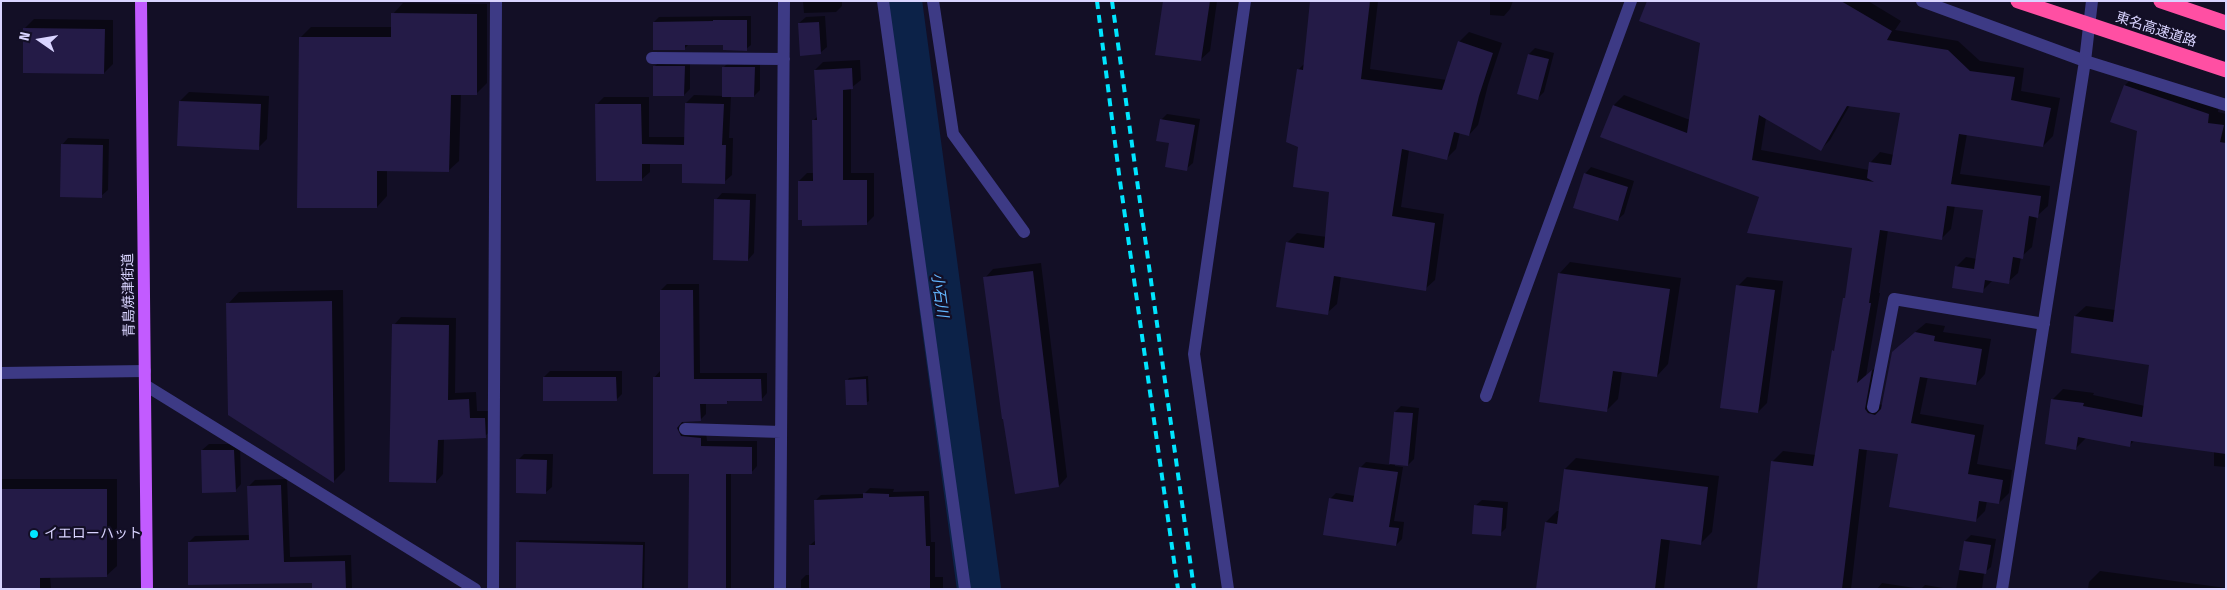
<!DOCTYPE html>
<meta charset="utf-8">
<style>
body{margin:0}
#map{position:relative;width:2227px;height:590px;overflow:hidden;background:#130f26;font-family:"Fira Sans Condensed",sans-serif}
canvas{display:block}
.frame{position:absolute;inset:0;border:2px solid #d9d4ff;pointer-events:none}
.north{position:absolute;left:15px;top:15px;width:50px;height:50px;-webkit-text-stroke:4px #130f26;paint-order:stroke;rotate:283deg;font-size:14px;font-weight:700;line-height:20px;text-align:center;color:#d9d4ff}
.north::after{content:'';display:block;margin:auto;width:18px;height:22px;background:#d9d4ff;clip-path:polygon(50% 0,100% 100%,50% 72%,0 100%)}
</style>
<div id="map">
<canvas width="2227" height="590"></canvas>
<div class="frame"></div>
<div class="north">N</div>
</div>
<script>
const g = document.querySelector('canvas').getContext('2d');
g.lineJoin = 'round';
function paint(path, color) {
  g.fillStyle = color;
  g.fill(path, 'evenodd');
}
function poly(rows) {
  const path = new Path2D();
  for (const r of rows) {
    path.moveTo(r[0], r[1]);
    for (let i = 2; i < r.length; i += 2) path.lineTo(r[i], r[i + 1]);
  }
  return path;
}
function stroke(path, color, width, dash) {
  g.strokeStyle = color;
  g.lineWidth = width;
  g.lineCap = dash ? 'butt' : 'round';
  g.setLineDash(dash || []);
  g.stroke(path);
}
function drawText(font, color, halo, rows, align = 'center') {
  g.font = font + ' "Fira Sans Condensed","Noto Sans JP",sans-serif';
  g.lineWidth = 4.5;
  g.setLineDash([]);
  g.textBaseline = 'middle';
  g.strokeStyle = halo;
  g.fillStyle = color;
  for (const [text, x, y, turn = 0] of rows) {
    g.save();
    g.translate(x, y);
    g.rotate((+turn || 0) * Math.PI / 180);
    g.textAlign = isNaN(turn) ? turn : align;
    if (halo) g.strokeText(text, 0, 0);
    g.fillText(text, 0, 0);
    g.restore();
  }
}
const shadow = poly([
 [803,1,842,1,842,6,836,12,804,13],
 [1165,1,1217,1,1210,51,1200,60],
 [1312,1,1378,1,1370,69,1447,80,1459,42,1469,32,1502,43,1488,85,1478,125,1469,135,1460,132,1456,149,1446,159,1409,150,1401,207,1444,214,1435,280,1425,289,1341,276,1337,304,1327,313,1287,243,1297,233,1327,237,1330,191,1300,147,1298,70,1305,63],
 [1490,1,1513,1,1510,9,1504,16,1490,15],
 [1648,1,1868,1,1901,21,1895,30,1958,41,1980,61,2024,68,2021,91,2060,98,2053,136,2043,146,1967,134,1960,174,2050,186,2048,206,2037,216,2032,247,2021,257,2018,273,2008,282,1993,280,1982,291,1956,267,1966,257,1977,259,1985,209,1955,205,1951,229,1941,239,1888,230,1879,293,1880,293,1866,376,1881,363,1878,404,1883,405,1903,342,1926,323,1945,326,1943,332,1991,339,1985,374,1976,384,1928,376,1920,414,1984,425,1977,464,2012,470,2009,493,1999,503,1987,501,1985,511,1975,521,1899,453,1867,449,1851,589,1758,589,1773,461,1783,451,1816,455,1833,351,1836,349,1844,299,1846,297,1853,247,1761,197,1602,137,1614,105,1624,95,1690,120,1701,42],
 [1850,105,1901,112,1894,155,1880,152,1871,162,1869,170,1761,150,1766,118,1820,150,1830,140],
 [403,3,487,4,487,83,477,93,461,93,459,161,448,171,387,170,387,196,377,207,300,38,311,27,393,27,393,14],
 [751,16,751,45,746,49,724,43,690,43,684,49,654,22,659,17],
 [825,16,827,47,820,53,799,23,806,17],
 [34,19,113,20,113,64,104,73,25,28],
 [1535,48,1554,53,1544,92,1538,98,1529,54],
 [661,60,690,61,690,89,684,95,654,67],
 [860,60,861,80,851,88,851,173,874,173,874,216,866,224,799,181,807,173,814,173,814,120,818,116,815,70,823,62],
 [730,61,760,61,760,90,754,96,731,96,729,138,733,138,732,175,724,182,684,163,650,162,650,172,642,179,596,105,604,97,649,97,649,137,685,137,686,103,694,95,724,96,724,67],
 [2136,75,2219,103,2218,112,2226,114,2226,467,2214,466,2214,451,2135,440,2129,446,2087,437,2076,448,2052,400,2063,389,2094,393,2093,395,2145,406,2151,363,2072,352,2075,316,2086,306,2115,310,2138,130,2112,122,2125,85],
 [189,92,269,96,267,139,258,148,180,101],
 [1167,114,1200,119,1193,163,1186,169,1161,120],
 [68,138,109,139,108,190,101,196,62,145],
 [1591,167,1634,181,1624,214,1617,220,1585,174],
 [722,193,756,194,754,253,748,260,716,200],
 [1570,262,1681,278,1668,364,1657,376,1622,371,1618,399,1606,411,1559,274],
 [1041,263,1067,477,1059,486,985,278,993,269],
 [1747,277,1783,281,1767,403,1758,412,1738,286],
 [667,284,699,284,700,373,767,373,767,393,761,400,729,400,726,403,706,403,706,414,700,420,682,420,687,430,706,432,707,441,757,441,757,466,751,473,731,473,731,589,690,589,690,473,654,378,660,371,661,290],
 [343,290,345,470,334,481,228,304,239,292],
 [401,317,456,318,455,393,476,392,477,411,492,411,493,429,485,436,444,438,443,474,436,482,394,325],
 [550,371,622,371,622,394,616,400,544,377],
 [868,376,869,401,866,403,847,381,849,378],
 [1401,406,1419,408,1414,459,1408,465,1395,464,1395,466,1403,467,1394,521,1404,522,1402,539,1396,545,1330,499,1336,493,1355,496,1360,468,1366,462,1390,465,1395,412],
 [209,444,240,444,241,484,235,491,202,450],
 [524,454,553,454,552,487,545,493,518,460],
 [1576,458,1719,476,1712,532,1701,543,1670,539,1664,589,1537,589,1546,522,1557,511,1560,511,1565,469],
 [1,479,117,479,117,566,106,576,50,576,51,589,1,589],
 [287,479,290,557,351,555,352,589,314,589,314,582,189,542,195,536,250,535,248,487,255,480],
 [870,488,894,489,893,492,929,491,931,542,935,542,935,577,943,577,943,589,801,589,801,580,806,575,810,575,810,545,816,540,816,500,821,495,864,494],
 [1482,500,1508,502,1506,528,1500,534,1475,506],
 [1971,535,1996,539,1991,567,1984,573,1982,589,1956,589,1965,541],
 [520,540,645,542,644,589,517,589,518,543],
 [2100,571,2226,588,2226,589,2088,589,2089,582],
 [1882,583,1921,589,1925,585,1949,589,1877,589]
]);
const river = poly([
 [900,1,979,589]
]);
const building = poly([
 [1163,1,1210,1,1201,61,1155,55],
 [1310,1,1370,1,1361,79,1442,90,1458,41,1493,53,1479,96,1469,136,1454,132,1447,160,1402,149,1392,216,1435,223,1426,291,1334,276,1328,315,1276,307,1286,242,1324,248,1329,192,1293,187,1298,147,1286,142,1297,69,1303,70],
 [1647,1,1841,1,1892,31,1887,40,1948,50,1970,71,2015,77,2011,100,2051,108,2043,147,1959,134,1951,184,2041,196,2038,218,2029,216,2023,259,2013,257,2009,284,1985,280,1983,293,1952,288,1955,266,1974,269,1983,210,1947,206,1942,240,1880,230,1869,303,1871,303,1857,383,1872,370,1865,409,1868,413,1875,415,1881,409,1892,352,1915,332,1935,336,1934,341,1982,349,1976,385,1920,377,1911,423,1975,435,1968,474,2003,480,1999,504,1979,501,1976,522,1889,507,1898,454,1859,449,1842,589,1757,589,1771,461,1813,466,1832,350,1834,351,1843,298,1845,298,1852,248,1747,233,1759,197,1600,137,1613,105,1687,133,1700,43,1639,21],
 [1847,106,1900,113,1891,165,1869,162,1867,178,1874,182,1752,160,1759,115,1821,151],
 [391,13,477,14,477,95,451,95,449,172,377,171,377,208,297,208,299,37,391,37],
 [713,20,747,20,747,51,723,50,723,45,685,45,685,50,653,50,653,22,713,21],
 [819,22,821,54,800,56,798,23],
 [23,28,105,29,104,74,23,73],
 [1528,54,1549,59,1538,100,1517,94],
 [653,66,685,66,684,96,653,96],
 [722,67,755,67,754,97,722,97],
 [852,68,853,89,843,90,843,180,867,180,867,225,802,226,802,220,798,220,798,181,813,181,812,120,817,120,814,70],
 [2124,85,2209,114,2208,123,2224,125,2220,142,2226,143,2226,454,2131,441,2130,447,2078,437,2076,450,2045,444,2051,399,2084,403,2083,406,2142,417,2149,365,2071,353,2074,316,2113,322,2137,131,2110,122],
 [179,101,261,104,259,150,177,146],
 [685,103,724,104,722,145,726,145,725,184,682,183,682,164,642,164,642,181,596,181,595,104,641,104,642,144,684,145],
 [1160,119,1195,125,1187,171,1165,167,1169,143,1156,141],
 [61,144,103,145,102,198,60,197],
 [1584,173,1628,187,1618,221,1573,208],
 [714,199,750,200,748,261,713,260],
 [1033,271,1059,487,1015,494,1003,419,1002,419,983,277],
 [1558,273,1670,289,1657,377,1613,371,1607,412,1539,402],
 [1736,285,1775,290,1758,413,1720,408],
 [660,290,693,290,694,379,761,379,762,401,727,401,727,404,700,404,701,421,682,422,677,428,681,436,701,438,701,446,752,447,752,474,726,474,726,589,688,589,689,474,653,474,653,377,660,377],
 [332,301,334,483,228,415,226,303],
 [392,324,449,325,448,400,469,399,470,418,485,418,486,438,438,440,436,483,389,482],
 [543,377,616,377,617,401,543,401],
 [866,379,867,405,846,405,845,380],
 [1394,412,1413,413,1408,466,1389,464],
 [201,450,234,450,236,492,202,493],
 [516,459,547,460,546,494,516,493],
 [1359,467,1398,472,1389,527,1399,528,1396,546,1323,535,1329,498,1353,502],
 [1564,469,1708,487,1701,545,1661,539,1655,589,1536,589,1545,522,1557,524],
 [281,485,284,562,345,561,346,589,312,589,312,583,188,585,188,542,249,540,247,486],
 [1,489,107,489,107,577,40,578,40,589,1,589],
 [863,493,889,494,889,497,924,496,926,546,930,546,930,589,809,589,809,545,815,545,814,500,863,498],
 [1474,505,1503,508,1501,536,1472,534],
 [1964,541,1991,545,1986,574,1959,570],
 [516,542,643,545,642,589,516,589]
]);
const minor = poly([
 [883,1,965,589],
 [933,1,953,134,1024,232],
 [1922,1,2085,61,2226,105],
 [652,58,784,59],
 [1,373,145,371],
 [145,385,475,589],
 [1486,396,1631,1],
 [1873,407,1894,299,2044,324],
 [685,429,781,432],
 [493,589,496,1],
 [780,589,784,1],
 [1228,589,1194,354,1245,1],
 [2002,589,2085,61,2092,1]
]);
const major = poly([
 [141,1,147,589]
]);
const highway = poly([
 [2161,1,2226,23]
]);
const rail = poly([
 [1097,1,1119,174,1178,589],
 [1112,1,1194,589]
]);
const highwayBridge = poly([
 [2018,1,2226,70]
]);
const markers = [
 [34,534,5,"#00e5ff"]
];
const streetNames = [
 ["東名高速道路",2156,30,18],
 ["青島焼津街道",129,295,-91]
];
const poiNames = [
 ["イエローハット",44,534]
];
const waterNames = [
 ["小石川",939,295,82]
];
paint(shadow, '#0007');
stroke(river, '#0c2248', 44);
paint(building, '#241b47');
stroke(minor, '#3d3a85', 12);
stroke(major, '#c25bff', 12);
stroke(highway, '#ff4fa3', 15);
stroke(rail, '#00e5ff', 4, [8, 6]);
stroke(highwayBridge, '#ff4fa3', 15);
for (const [x, y, r, color] of markers) {
  const dot = new Path2D();
  dot.arc(x, y, r, 0, 2 * Math.PI);
  g.fillStyle = color;
  g.fill(dot);
  stroke(dot, '#130f26', 2);
}
drawText('14px', '#d9d4ff', '#130f26', streetNames);
drawText('14px', '#d9d4ff', '#130f26', poiNames, 'left');
drawText('italic 15px', '#62b6ff', '#130f26', waterNames);
</script>
